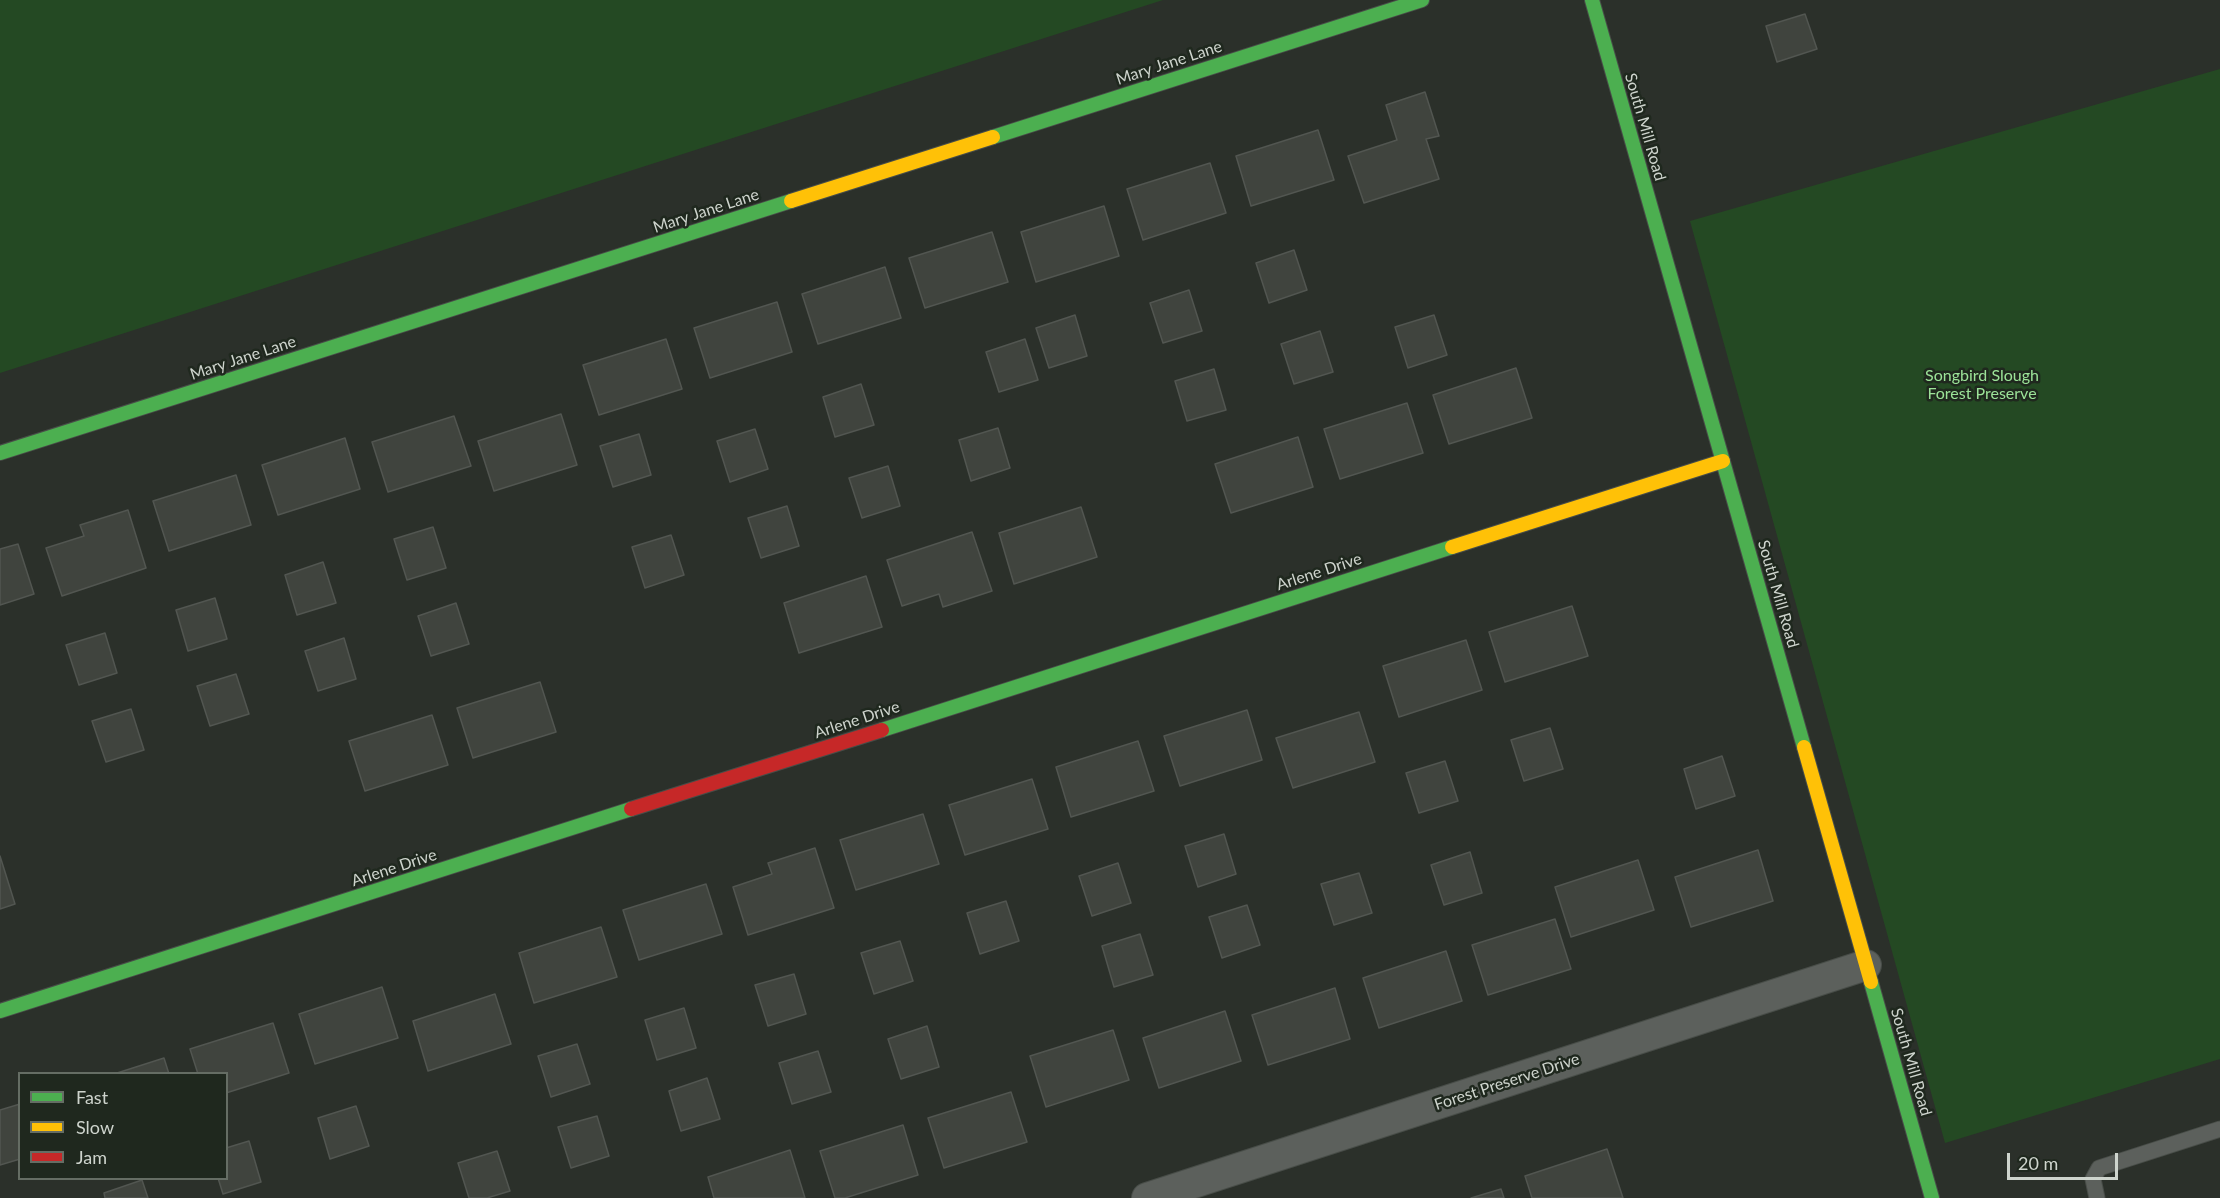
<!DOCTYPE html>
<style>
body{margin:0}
#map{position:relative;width:2220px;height:1198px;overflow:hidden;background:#2b302a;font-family:Lato,sans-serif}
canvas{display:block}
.legend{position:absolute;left:18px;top:1072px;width:210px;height:108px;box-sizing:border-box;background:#1f281e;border:2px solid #656d64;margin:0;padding:8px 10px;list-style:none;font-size:18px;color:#ced4cd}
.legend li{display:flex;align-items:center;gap:12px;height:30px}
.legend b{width:30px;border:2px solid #656d64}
.scale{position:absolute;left:2007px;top:1153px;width:111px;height:27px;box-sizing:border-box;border:3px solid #ced4cd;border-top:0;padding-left:8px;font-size:18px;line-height:21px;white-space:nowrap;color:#ced4cd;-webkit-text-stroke:4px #1f281e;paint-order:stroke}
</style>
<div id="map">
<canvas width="2220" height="1198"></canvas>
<ul class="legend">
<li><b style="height:8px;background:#4caf50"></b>Fast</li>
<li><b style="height:8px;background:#ffc107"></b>Slow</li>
<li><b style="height:8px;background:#c62828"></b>Jam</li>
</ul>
<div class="scale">20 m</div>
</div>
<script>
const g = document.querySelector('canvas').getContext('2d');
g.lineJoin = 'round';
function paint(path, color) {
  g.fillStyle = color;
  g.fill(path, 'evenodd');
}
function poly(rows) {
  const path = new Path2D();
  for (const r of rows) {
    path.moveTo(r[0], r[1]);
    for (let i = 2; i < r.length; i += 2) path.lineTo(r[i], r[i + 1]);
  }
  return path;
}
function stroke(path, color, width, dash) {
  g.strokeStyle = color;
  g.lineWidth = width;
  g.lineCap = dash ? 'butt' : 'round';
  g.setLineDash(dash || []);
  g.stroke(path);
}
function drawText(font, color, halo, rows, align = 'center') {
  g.font = font + ' Lato,sans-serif';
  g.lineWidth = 5;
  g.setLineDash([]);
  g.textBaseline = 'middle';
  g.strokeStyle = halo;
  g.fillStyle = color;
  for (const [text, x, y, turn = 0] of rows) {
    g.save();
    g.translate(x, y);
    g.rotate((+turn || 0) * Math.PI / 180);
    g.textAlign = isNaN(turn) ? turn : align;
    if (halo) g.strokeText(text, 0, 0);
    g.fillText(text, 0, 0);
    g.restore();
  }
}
const green = poly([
 [0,0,1163,0,0,373],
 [2220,69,2220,1059,1945,1143,1690,221]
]);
const building = poly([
 [1805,14,1817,49,1777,62,1766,26,1805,14],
 [1425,92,1439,136,1426,139,1439,179,1364,203,1348,156,1397,140,1386,105,1425,92],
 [1318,130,1334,180,1251,206,1236,156,1318,130],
 [1210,163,1226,213,1143,240,1127,189,1210,163],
 [1104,206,1119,256,1036,282,1021,232,1104,206],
 [992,232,1008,282,925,308,909,258,992,232],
 [1294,250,1307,290,1269,303,1256,263,1294,250],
 [885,267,901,318,818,344,802,294,885,267],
 [1189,290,1202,331,1163,343,1150,303,1189,290],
 [777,302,792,352,710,378,694,328,777,302],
 [1075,315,1087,356,1049,368,1036,328,1075,315],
 [1434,315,1447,355,1408,368,1395,327,1434,315],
 [1320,331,1333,372,1294,384,1281,344,1320,331],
 [666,339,682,389,599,415,583,365,666,339],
 [1025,339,1038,380,999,392,986,352,1025,339],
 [1516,368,1532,418,1449,444,1433,395,1516,368],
 [1214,369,1226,410,1187,421,1175,381,1214,369],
 [861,384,874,425,835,437,823,397,861,384],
 [1407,403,1423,453,1340,479,1324,429,1407,403],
 [561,414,577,465,494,491,478,441,561,414],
 [454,416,471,466,388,492,372,442,454,416],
 [998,428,1010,468,971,481,959,440,998,428],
 [755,429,768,469,730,482,717,441,755,429],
 [639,434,651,475,613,487,600,446,639,434],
 [1298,437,1313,487,1231,513,1215,464,1298,437],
 [345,438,360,489,278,515,262,465,345,438],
 [888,466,900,506,862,518,849,478,888,466],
 [236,475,251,525,169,551,153,501,236,475],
 [787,506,799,546,761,558,748,518,787,506],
 [1081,507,1097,557,1014,584,999,533,1081,507],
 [128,510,146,568,62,596,46,548,84,536,80,525,128,510],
 [433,527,446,568,407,580,394,539,433,527],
 [972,532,992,591,943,607,939,594,902,606,887,560,972,532],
 [671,535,684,575,645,588,632,547,671,535],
 [18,544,34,594,0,605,0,549,18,544],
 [323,562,336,603,297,615,285,575,323,562],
 [866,576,882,627,799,653,784,603,866,576],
 [215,598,227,639,188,651,176,610,215,598],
 [456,603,469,644,431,656,418,616,456,603],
 [1572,606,1588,656,1505,682,1489,632,1572,606],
 [105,633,117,673,79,685,66,645,105,633],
 [344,638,356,679,318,691,305,651,344,638],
 [1466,640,1482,690,1399,717,1383,666,1466,640],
 [236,674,249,714,210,726,197,686,236,674],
 [540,682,556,732,473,758,457,708,540,682],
 [131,709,144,750,106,762,92,721,131,709],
 [1247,710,1262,760,1180,786,1164,736,1247,710],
 [1359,712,1375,762,1293,788,1276,738,1359,712],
 [432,715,448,765,365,791,349,741,432,715],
 [1550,728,1563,769,1524,781,1511,740,1550,728],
 [1138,741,1154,791,1071,817,1056,767,1138,741],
 [1722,756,1735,796,1696,809,1684,769,1722,756],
 [1445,761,1458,801,1419,813,1406,773,1445,761],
 [1032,779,1048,829,965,855,949,805,1032,779],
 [923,814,939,864,856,890,840,840,923,814],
 [1224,834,1236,874,1198,887,1185,846,1224,834],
 [815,848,834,908,748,935,733,887,772,874,768,863,815,848],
 [1758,850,1773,901,1691,927,1675,877,1758,850],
 [1470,852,1482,893,1444,905,1431,865,1470,852],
 [0,856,15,904,0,909,0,856],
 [1638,860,1654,910,1571,937,1555,887,1638,860],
 [1118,863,1131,903,1092,916,1079,876,1118,863],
 [1359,873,1372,913,1334,925,1321,884,1359,873],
 [706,884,722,934,639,960,623,910,706,884],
 [1006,901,1019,941,980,954,967,913,1006,901],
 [1247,905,1260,945,1222,958,1209,917,1247,905],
 [1555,919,1571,969,1488,995,1472,945,1555,919],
 [601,927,617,977,534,1003,519,953,601,927],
 [1140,934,1153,975,1114,987,1102,946,1140,934],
 [900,941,913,981,874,994,861,953,900,941],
 [1446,951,1462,1001,1379,1028,1363,978,1446,951],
 [794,974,806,1014,768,1026,755,985,794,974],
 [382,987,398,1038,315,1064,299,1014,382,987],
 [1335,988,1350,1039,1268,1065,1252,1015,1335,988],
 [495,994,511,1044,428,1071,413,1021,495,994],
 [684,1008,696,1048,657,1060,645,1020,684,1008],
 [1225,1011,1241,1061,1159,1088,1143,1038,1225,1011],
 [273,1023,289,1073,226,1093,226,1074,198,1074,190,1049,273,1023],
 [927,1026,939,1067,901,1079,888,1039,927,1026],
 [1113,1030,1129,1080,1046,1107,1030,1056,1113,1030],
 [577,1044,590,1084,551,1097,538,1056,577,1044],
 [818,1051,831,1092,792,1104,779,1063,818,1051],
 [164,1058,169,1074,114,1074,164,1058],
 [707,1078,720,1119,681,1131,669,1091,707,1078],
 [1011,1092,1027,1142,944,1168,928,1118,1011,1092],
 [20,1104,20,1159,0,1165,0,1110,20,1104],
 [356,1106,369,1146,330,1159,318,1118,356,1106],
 [597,1116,609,1156,571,1168,558,1127,597,1116],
 [903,1125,918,1175,845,1198,835,1198,820,1151,903,1125],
 [249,1141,261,1182,223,1194,218,1178,226,1178,226,1148,249,1141],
 [1607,1149,1623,1198,1532,1198,1525,1176,1607,1149],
 [790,1150,805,1198,714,1198,708,1177,790,1150],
 [497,1151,510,1191,487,1198,469,1198,458,1163,497,1151],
 [142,1180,148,1198,105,1198,104,1193,142,1180],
 [1501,1189,1504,1198,1471,1198,1501,1189]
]);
const lane = poly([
 [2097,1198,2093,1179,2099,1168,2220,1129]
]);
const street = poly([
 [1147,1198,1866,965]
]);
const fast = poly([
 [1592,0,1804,747],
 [993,137,1422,0],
 [0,453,791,201],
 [882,730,1452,547],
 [1871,982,1932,1198],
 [0,1011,631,809]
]);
const slow = poly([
 [791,201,993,137],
 [1452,547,1723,461],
 [1804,747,1871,982]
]);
const jam = poly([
 [631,809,882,730]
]);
const streetNames = [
 ["Mary Jane Lane",1169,63,-18],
 ["South Mill Road",1645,127,74],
 ["Mary Jane Lane",706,211,-18],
 ["Mary Jane Lane",243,358,-18],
 ["Arlene Drive",1319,572,-18],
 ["South Mill Road",1778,594,74],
 ["Arlene Drive",857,720,-18],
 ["Arlene Drive",394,868,-18],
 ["South Mill Road",1911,1062,74],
 ["Forest Preserve Drive",1507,1082,-18]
];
const parkNames = [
 ["Songbird Slough",1982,376],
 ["Forest Preserve",1982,394]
];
paint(green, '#244923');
paint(building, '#40443e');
stroke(building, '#525651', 1.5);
stroke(lane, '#484d48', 17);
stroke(street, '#484d48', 32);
stroke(fast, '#484d48', 16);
stroke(slow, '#484d48', 16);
stroke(jam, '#484d48', 16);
stroke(lane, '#5c605c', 15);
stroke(street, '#5c605c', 30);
stroke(fast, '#4caf50', 14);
stroke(slow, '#ffc107', 14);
stroke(jam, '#c62828', 14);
drawText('16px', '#ced4cd', '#1f281e', streetNames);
drawText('16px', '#9ce398', '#1f281e', parkNames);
</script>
